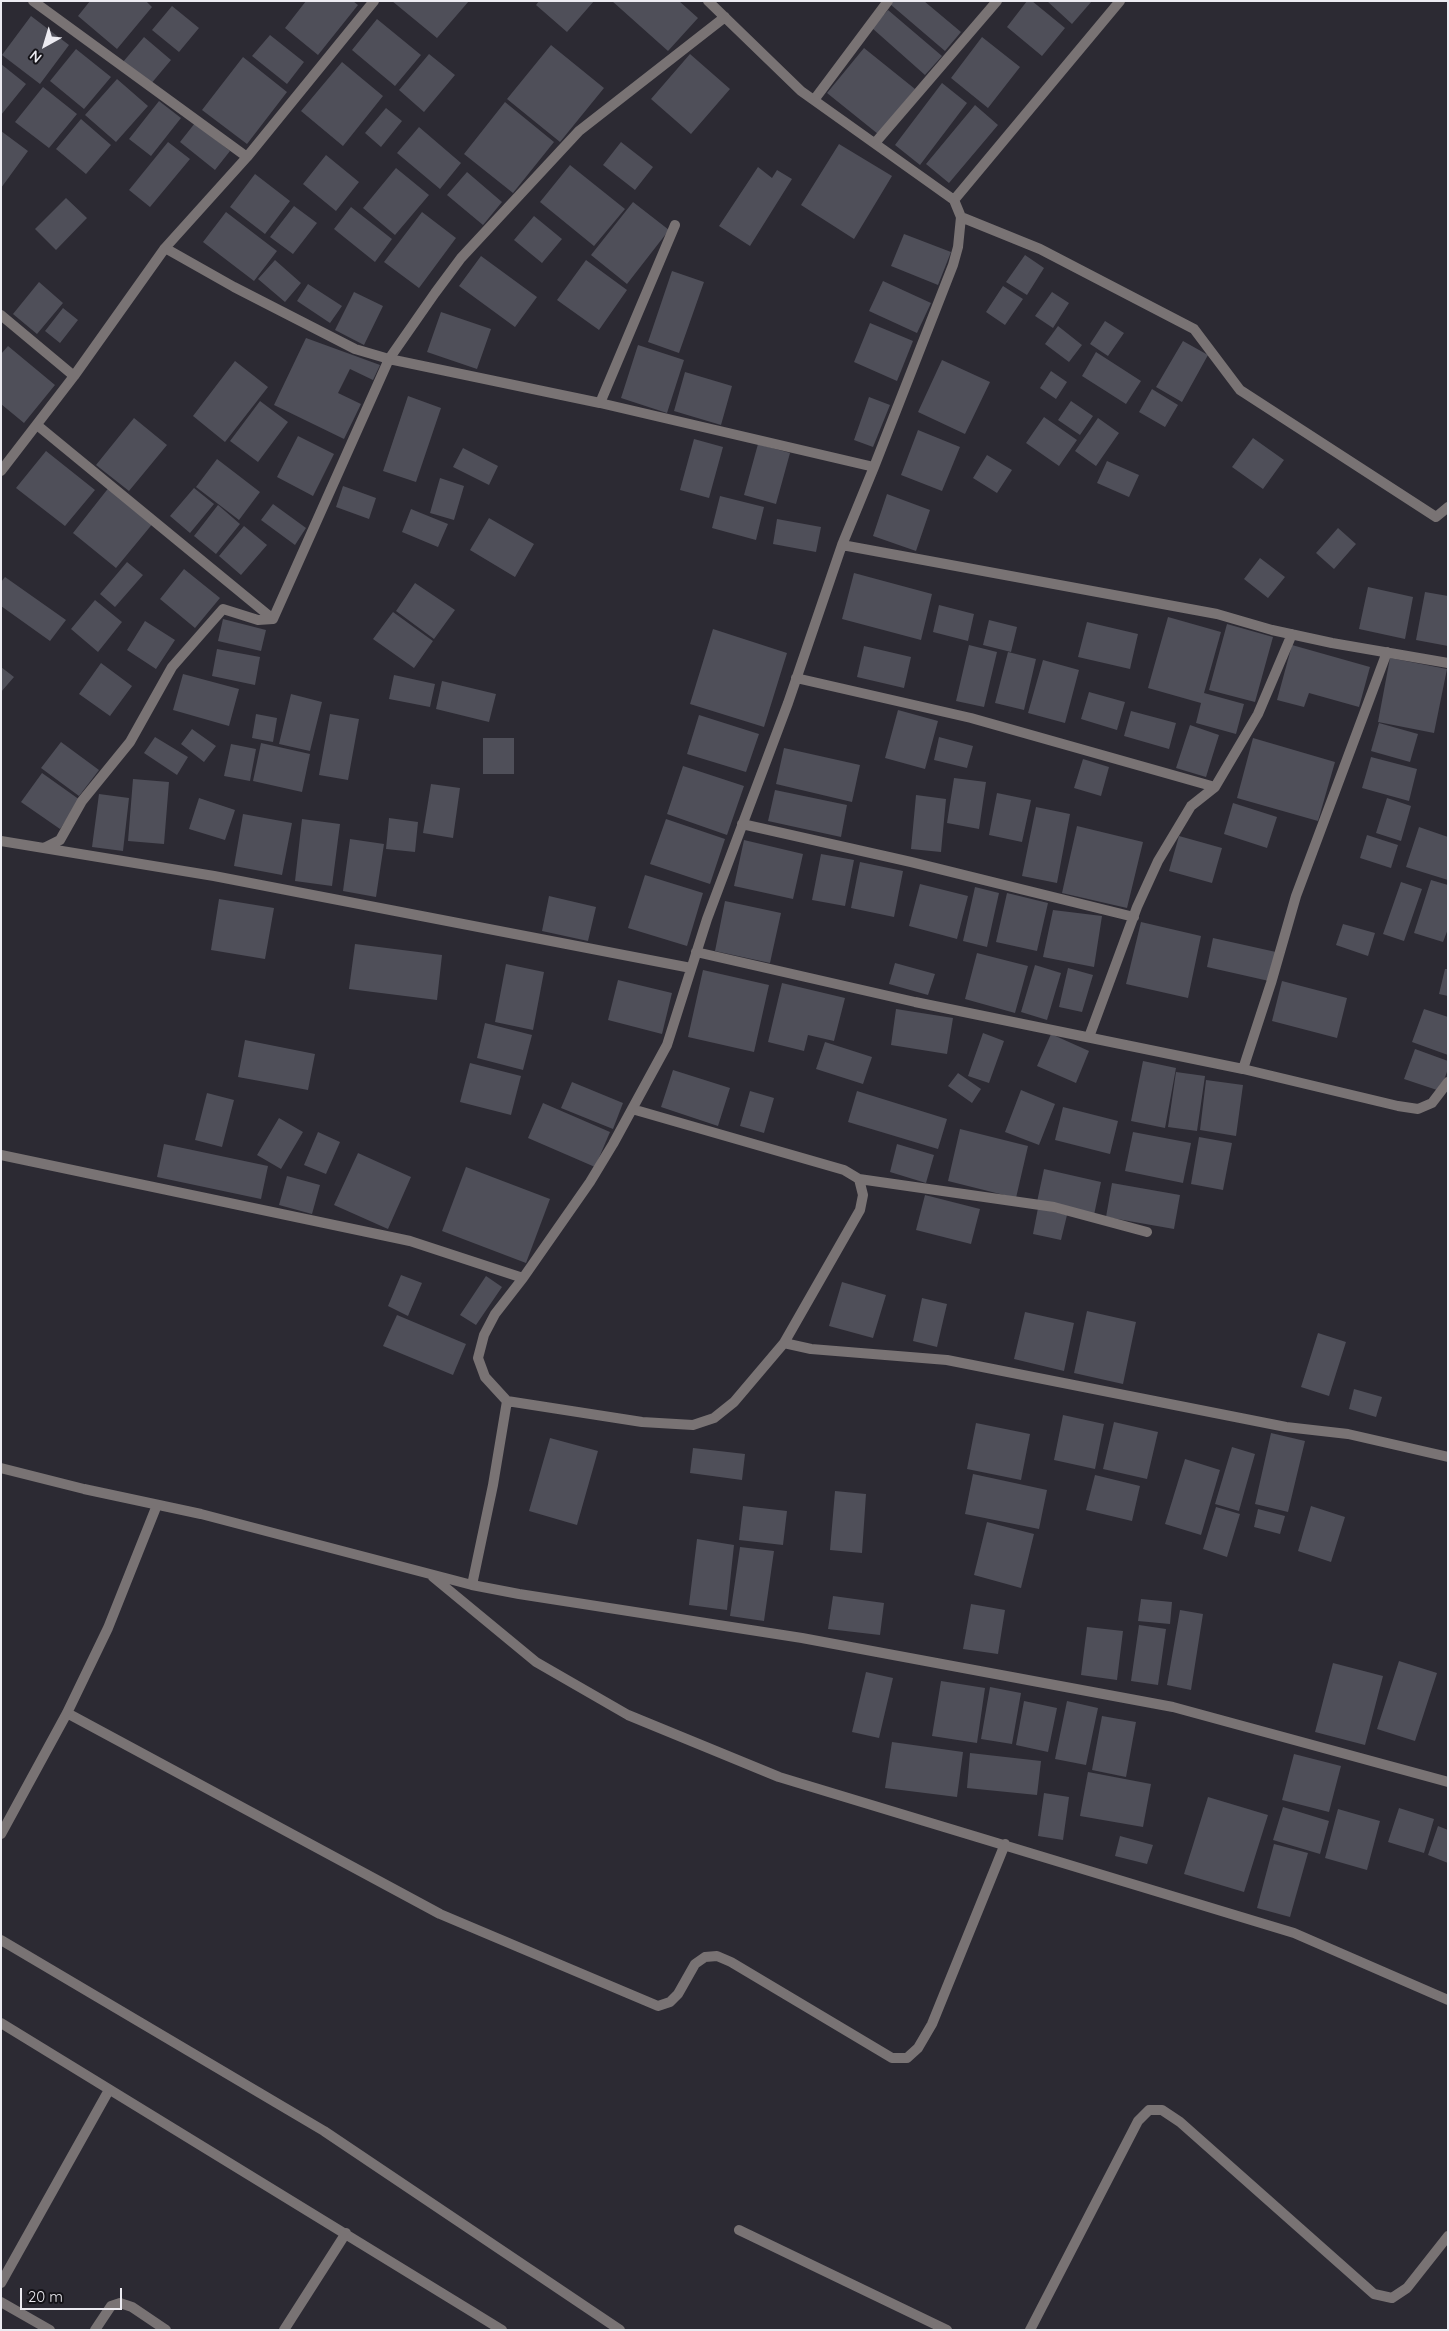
<!DOCTYPE html>
<style>
body{margin:0}
#map{position:relative;width:1449px;height:2331px;overflow:hidden;background:#2c2a33;font-family:Quicksand,sans-serif}
canvas{display:block}
.frame{position:absolute;inset:0;border:2px solid #ecebf1;pointer-events:none}
.north{position:absolute;left:20px;top:20px;width:50px;height:50px;-webkit-text-stroke:4px #141318;paint-order:stroke;rotate:219deg;font-size:14px;font-weight:700;line-height:20px;text-align:center;color:#ecebf1}
.north::after{content:'';display:block;margin:auto;width:18px;height:22px;background:#ecebf1;clip-path:polygon(50% 0,100% 100%,50% 72%,0 100%)}
.scale{position:absolute;left:20px;top:2288px;width:102px;height:22px;box-sizing:border-box;border:2px solid #ecebf1;border-top:0;padding-left:6px;font-size:15px;line-height:18px;white-space:nowrap;color:#ecebf1;-webkit-text-stroke:4px #141318;paint-order:stroke}
</style>
<div id="map">
<canvas width="1449" height="2331"></canvas>
<div class="frame"></div>
<div class="north">N</div>
<div class="scale">20 m</div>
</div>
<script>
const g = document.querySelector('canvas').getContext('2d');
g.lineJoin = 'round';
function paint(path, color) {
  g.fillStyle = color;
  g.fill(path, 'evenodd');
}
function poly(rows) {
  const path = new Path2D();
  for (const r of rows) {
    path.moveTo(r[0], r[1]);
    for (let i = 2; i < r.length; i += 2) path.lineTo(r[i], r[i + 1]);
  }
  return path;
}
function stroke(path, color, width, dash) {
  g.strokeStyle = color;
  g.lineWidth = width;
  g.lineCap = dash ? 'butt' : 'round';
  g.setLineDash(dash || []);
  g.stroke(path);
}
const building = poly([
 [90,1,146,1,152,7,117,49,78,16],
 [306,1,353,1,358,5,318,55,285,28],
 [392,1,469,1,437,38],
 [539,1,594,1,567,32,536,5],
 [612,1,679,1,698,18,668,51],
 [892,1,924,1,961,32,945,51,890,4],
 [1027,1,1032,1,1065,28,1042,56,1007,27],
 [1047,1,1092,1,1072,24],
 [172,6,199,28,179,52,152,30],
 [888,10,942,56,925,75,872,28],
 [31,16,69,45,40,84,2,55],
 [377,19,421,55,395,86,352,50],
 [270,35,304,62,287,84,252,56],
 [144,37,171,60,150,85,123,62],
 [982,37,1020,67,988,108,951,78],
 [551,45,604,88,560,142,507,99],
 [864,48,915,89,878,134,827,93],
 [76,49,111,77,84,109,50,81],
 [429,54,455,75,424,112,399,90],
 [690,54,730,89,691,134,651,99],
 [243,57,287,92,247,144,202,110],
 [342,62,383,96,343,146,301,111],
 [1,64,26,84,1,115],
 [117,79,148,106,116,142,85,115],
 [942,83,967,103,920,165,895,145],
 [43,87,77,114,49,148,15,122],
 [159,101,181,118,151,156,129,139],
 [505,102,554,142,513,193,464,154],
 [975,105,998,125,949,183,926,164],
 [386,108,402,121,381,147,365,133],
 [81,119,111,145,86,174,56,149],
 [195,123,230,151,215,170,180,142],
 [419,127,461,163,440,189,397,153],
 [1,131,28,151,1,188],
 [168,142,190,159,150,207,129,190],
 [621,142,653,167,635,190,603,165],
 [839,144,892,176,854,239,801,205],
 [326,155,359,182,336,211,303,184],
 [570,165,625,209,594,246,540,202],
 [758,167,772,178,777,170,792,179,750,246,719,226],
 [396,168,429,195,395,235,363,208],
 [467,172,502,202,483,225,447,195],
 [255,174,290,201,265,234,230,207],
 [66,198,87,218,56,250,35,229],
 [633,202,669,230,627,284,591,255],
 [294,206,317,223,293,254,270,237],
 [351,207,392,239,375,262,334,229],
 [226,212,277,251,254,281,203,242],
 [422,212,456,238,419,288,384,262],
 [534,216,562,239,542,263,514,240],
 [904,234,951,252,938,285,891,266],
 [1025,255,1044,268,1027,295,1006,282],
 [481,256,537,297,515,327,459,286],
 [275,260,301,283,285,302,258,279],
 [586,260,627,290,599,330,557,300],
 [672,271,704,282,679,353,648,342],
 [883,281,931,303,917,333,869,311],
 [39,282,63,303,37,334,13,314],
 [308,284,342,306,330,323,297,301],
 [1003,286,1023,299,1005,325,986,312],
 [354,292,383,306,364,345,335,330],
 [1052,292,1069,303,1053,328,1035,316],
 [63,308,78,320,60,343,45,331],
 [441,312,491,329,477,369,427,352],
 [1105,321,1124,333,1108,356,1090,344],
 [870,323,913,341,897,381,854,362],
 [1058,326,1082,345,1069,362,1045,344],
 [306,338,380,365,373,380,350,369,338,393,361,404,344,439,274,405],
 [1183,341,1208,355,1182,402,1156,387],
 [638,345,684,360,667,413,621,398],
 [8,346,55,385,24,423,1,404,1,354],
 [1096,352,1141,381,1126,404,1082,376],
 [942,360,990,382,965,434,918,412],
 [235,361,268,387,225,442,193,416],
 [1051,371,1067,382,1056,399,1040,388],
 [685,372,732,386,721,425,674,411],
 [1152,389,1178,405,1165,427,1139,412],
 [408,396,441,408,416,482,383,471],
 [869,397,890,405,873,447,854,440],
 [260,401,288,422,258,462,230,441],
 [1071,401,1093,416,1080,435,1058,420],
 [1044,417,1077,440,1059,466,1026,443],
 [134,418,167,445,129,491,96,465],
 [1098,418,1119,433,1096,466,1075,451],
 [918,430,960,447,942,491,901,475],
 [298,436,334,454,313,496,277,477],
 [1253,438,1284,460,1263,489,1232,467],
 [694,439,723,447,709,498,680,490],
 [758,444,790,453,776,504,744,495],
 [463,448,498,466,489,485,453,467],
 [46,451,95,490,65,526,16,488],
 [987,455,1012,470,997,493,973,478],
 [217,459,260,492,239,520,196,487],
 [1107,461,1139,475,1129,497,1097,483],
 [440,478,464,486,454,520,430,513],
 [110,486,154,522,116,568,73,533],
 [343,486,376,498,369,519,336,507],
 [194,488,214,504,190,533,170,516],
 [887,494,930,510,916,551,873,536],
 [720,496,764,507,756,540,712,528],
 [273,504,306,528,295,545,261,520],
 [218,505,240,524,216,554,194,536],
 [411,509,448,524,438,547,402,532],
 [489,518,534,544,515,577,470,550],
 [777,519,821,527,816,552,773,544],
 [244,526,267,545,241,575,219,556],
 [1338,528,1356,544,1334,569,1316,553],
 [1260,558,1285,577,1268,598,1244,579],
 [127,562,143,575,115,607,100,594],
 [184,569,220,598,195,628,160,599],
 [854,573,932,594,921,640,842,619],
 [5,577,66,620,50,641,1,606,1,582],
 [415,583,455,610,434,639,396,611],
 [1368,587,1413,597,1405,639,1359,629],
 [1425,592,1448,596,1448,646,1416,640],
 [95,600,122,622,98,652,71,629],
 [939,605,974,614,968,641,933,632],
 [393,612,433,641,414,668,373,639],
 [1168,617,1221,632,1204,693,1244,704,1236,734,1196,723,1201,703,1148,688],
 [223,619,266,630,261,651,218,641],
 [989,620,1017,627,1011,652,983,645],
 [145,621,175,640,156,669,127,650],
 [1087,622,1138,634,1130,669,1078,657],
 [1227,624,1273,637,1255,702,1209,690],
 [713,629,787,653,764,727,690,704],
 [969,645,997,652,984,707,956,701],
 [1292,645,1370,667,1359,707,1309,693,1304,707,1277,700],
 [864,646,911,657,904,688,857,677],
 [217,649,260,657,255,685,212,676],
 [1008,652,1036,659,1024,710,995,703],
 [1390,658,1447,669,1434,733,1378,722],
 [1043,660,1079,670,1065,723,1028,713],
 [101,663,132,686,110,716,79,694],
 [1,667,14,677,1,692],
 [183,674,239,689,229,726,173,710],
 [394,675,435,684,430,707,389,699],
 [442,681,496,694,489,722,436,709],
 [1089,692,1125,702,1117,730,1081,719],
 [291,694,322,702,310,751,279,744],
 [898,710,938,721,925,769,885,758],
 [1131,711,1176,723,1169,749,1124,736],
 [256,714,277,718,273,742,252,738],
 [330,714,359,719,348,780,319,775],
 [699,715,759,734,746,772,687,754],
 [1379,723,1418,734,1410,762,1371,751],
 [1190,725,1219,735,1206,777,1176,768],
 [192,729,216,746,204,762,181,744],
 [155,737,188,757,177,775,144,753],
 [939,737,973,746,967,768,934,760],
 [483,738,514,738,514,774,483,774],
 [1253,738,1335,762,1318,821,1237,798],
 [61,742,99,770,79,796,41,768],
 [261,743,310,754,302,792,253,781],
 [231,744,256,749,250,781,224,776],
 [784,748,860,765,852,802,776,784],
 [1371,757,1417,769,1409,801,1362,788],
 [1083,759,1109,767,1101,796,1074,788],
 [683,766,744,786,727,835,667,814],
 [42,773,80,800,60,829,21,802],
 [954,778,986,782,979,829,947,823],
 [133,779,169,782,164,844,128,841],
 [431,784,460,788,453,838,423,833],
 [775,790,847,805,841,837,768,821],
 [997,793,1031,800,1022,842,989,835],
 [99,794,129,798,123,851,92,847],
 [916,795,946,799,941,852,911,849],
 [199,798,235,810,225,840,189,829],
 [1387,798,1411,806,1401,841,1376,833],
 [1233,803,1277,817,1267,848,1224,834],
 [1036,807,1070,814,1057,883,1022,876],
 [243,814,292,823,282,875,234,866],
 [389,818,418,822,415,852,386,849],
 [302,819,340,824,332,886,295,881],
 [666,819,725,839,710,884,650,864],
 [1077,826,1143,842,1127,908,1062,893],
 [1419,827,1448,837,1448,880,1406,867],
 [1367,835,1398,845,1391,868,1360,858],
 [1179,836,1222,848,1212,883,1169,871],
 [350,839,384,844,376,897,343,891],
 [744,840,803,854,793,899,734,886],
 [821,854,854,860,845,906,812,900],
 [860,862,903,871,894,917,851,908],
 [645,875,703,893,687,946,628,928],
 [1431,880,1448,885,1448,929,1443,942,1414,933],
 [1401,882,1422,889,1404,941,1383,934],
 [920,884,968,896,957,939,909,926],
 [975,887,999,893,987,947,963,941],
 [1007,893,1048,903,1037,951,996,942],
 [549,896,596,907,588,941,542,931],
 [219,899,274,908,265,959,211,950],
 [725,901,781,913,770,963,715,951],
 [1053,910,1102,916,1094,967,1043,957],
 [1141,922,1201,936,1188,998,1126,984],
 [1343,924,1375,933,1368,956,1336,945],
 [1213,938,1276,952,1269,981,1207,967],
 [355,944,442,955,437,1000,349,989],
 [977,953,1028,966,1015,1013,965,999],
 [895,963,935,974,928,995,889,984],
 [506,964,544,972,533,1030,495,1022],
 [1035,965,1061,973,1047,1020,1021,1012],
 [1068,968,1093,975,1082,1012,1059,1007],
 [1445,969,1448,969,1448,996,1439,994],
 [703,970,769,985,754,1052,688,1037],
 [618,980,672,993,662,1034,608,1020],
 [1282,981,1347,998,1337,1038,1272,1021],
 [782,983,845,998,834,1041,808,1035,804,1051,768,1042],
 [896,1009,953,1018,947,1054,891,1045],
 [1424,1009,1448,1017,1448,1055,1412,1042],
 [485,1023,532,1035,523,1070,477,1058],
 [983,1033,1004,1041,989,1083,968,1076],
 [1051,1034,1089,1051,1076,1083,1037,1066],
 [245,1040,315,1054,308,1090,238,1077],
 [825,1042,872,1057,863,1084,816,1069],
 [1415,1049,1448,1061,1448,1069,1440,1091,1404,1079],
 [1143,1061,1176,1068,1165,1128,1131,1121],
 [470,1063,521,1076,511,1115,460,1102],
 [673,1070,730,1088,718,1126,661,1107],
 [1176,1072,1205,1076,1197,1131,1168,1127],
 [958,1073,981,1089,972,1103,948,1086],
 [1206,1080,1243,1085,1236,1136,1200,1130],
 [572,1082,623,1103,613,1129,561,1108],
 [1021,1090,1055,1104,1039,1145,1005,1132],
 [750,1091,774,1098,764,1133,740,1126],
 [857,1091,947,1119,938,1149,848,1122],
 [207,1093,234,1100,222,1147,195,1140],
 [543,1103,610,1132,595,1167,528,1138],
 [1063,1107,1118,1121,1110,1154,1055,1140],
 [279,1118,303,1132,281,1169,257,1155],
 [960,1129,1028,1146,1016,1198,948,1181],
 [318,1132,340,1142,326,1174,304,1165],
 [1133,1132,1191,1143,1183,1183,1125,1171],
 [1199,1137,1232,1143,1223,1190,1191,1184],
 [164,1144,268,1166,261,1199,157,1177],
 [897,1144,934,1155,926,1183,890,1172],
 [358,1153,411,1177,388,1229,334,1205],
 [466,1167,550,1199,526,1263,442,1231],
 [1044,1169,1101,1182,1094,1215,1037,1202],
 [287,1176,320,1185,312,1214,279,1205],
 [1112,1183,1180,1195,1174,1229,1106,1217],
 [925,1195,980,1209,971,1244,916,1230],
 [1038,1208,1067,1215,1061,1240,1033,1234],
 [401,1275,422,1283,408,1316,388,1306],
 [486,1276,502,1287,476,1325,460,1315],
 [842,1282,886,1295,873,1338,829,1326],
 [922,1298,947,1304,937,1347,913,1341],
 [1087,1311,1136,1322,1123,1384,1074,1373],
 [1025,1312,1074,1323,1064,1371,1014,1359],
 [397,1315,466,1344,453,1375,383,1346],
 [1318,1333,1346,1342,1329,1396,1301,1387],
 [1354,1389,1382,1397,1376,1417,1349,1409],
 [1063,1415,1104,1424,1095,1469,1054,1460],
 [1114,1422,1158,1432,1147,1479,1103,1469],
 [976,1423,1030,1434,1021,1480,967,1469],
 [1271,1433,1305,1441,1288,1512,1255,1504],
 [550,1438,598,1451,577,1525,529,1511],
 [1232,1447,1255,1454,1239,1511,1215,1504],
 [693,1448,745,1454,742,1480,690,1473],
 [1185,1459,1220,1470,1201,1535,1165,1524],
 [973,1474,1047,1490,1039,1529,965,1514],
 [1095,1475,1140,1486,1132,1521,1086,1510],
 [835,1491,866,1494,862,1553,830,1550],
 [743,1506,787,1511,783,1545,739,1540],
 [1311,1506,1345,1517,1331,1562,1298,1551],
 [1216,1507,1240,1514,1227,1557,1203,1549],
 [1258,1509,1285,1516,1280,1534,1254,1527],
 [987,1522,1034,1534,1021,1588,974,1575],
 [697,1539,734,1545,727,1610,689,1605],
 [740,1547,774,1551,764,1621,730,1616],
 [833,1596,884,1603,880,1635,828,1629],
 [1141,1599,1172,1602,1170,1624,1138,1621],
 [971,1604,1005,1610,998,1654,963,1649],
 [1180,1610,1203,1614,1191,1690,1167,1685],
 [1139,1625,1166,1629,1158,1685,1131,1681],
 [1087,1627,1123,1631,1117,1680,1081,1675],
 [1399,1661,1437,1673,1415,1741,1377,1729],
 [1333,1663,1383,1676,1365,1745,1315,1732],
 [866,1672,893,1678,879,1738,852,1732],
 [941,1681,985,1688,977,1743,932,1736],
 [990,1687,1021,1693,1012,1744,981,1739],
 [1024,1701,1057,1708,1048,1752,1016,1745],
 [1067,1701,1098,1708,1086,1765,1055,1759],
 [1102,1716,1136,1722,1126,1777,1092,1770],
 [892,1742,963,1752,957,1797,885,1788],
 [970,1753,1041,1761,1037,1795,967,1788],
 [1294,1754,1341,1766,1329,1812,1282,1800],
 [1088,1772,1151,1784,1143,1827,1080,1816],
 [1044,1793,1069,1797,1063,1840,1038,1836],
 [1208,1797,1268,1815,1244,1892,1184,1874],
 [1283,1807,1329,1821,1320,1854,1273,1840],
 [1399,1808,1434,1819,1424,1853,1388,1842],
 [1338,1809,1380,1821,1367,1870,1325,1858],
 [1438,1826,1448,1830,1448,1863,1428,1855],
 [1120,1836,1153,1845,1147,1864,1115,1856],
 [1274,1844,1308,1853,1290,1917,1257,1908]
]);
const minor = poly([
 [33,1,247,157],
 [814,100,888,1],
 [875,143,997,1],
 [954,200,1120,1],
 [961,217,1040,249,1194,329,1240,390,1436,517,1448,507],
 [165,248,234,287,355,349,389,359,600,403,874,467],
 [1,315,74,376],
 [600,403,675,225],
 [37,425,273,619,258,620,223,609,172,667,130,742,82,801,60,840,44,848],
 [1,471,74,376,165,248,247,157,374,1],
 [842,545,1217,614,1272,630,1332,643,1448,663],
 [273,619,389,359,435,293,461,258,579,131,725,17],
 [796,678,971,718,1215,787],
 [742,824,911,862,1134,917],
 [1,841,214,876,691,968],
 [696,952,915,1002,1243,1069,1398,1106,1418,1109,1432,1103,1448,1082],
 [1089,1037,1137,907,1158,861,1191,806,1215,787,1258,714,1292,634],
 [1243,1069,1271,983,1296,896,1387,652],
 [632,1109,844,1170,859,1179,863,1195,860,1210,784,1343],
 [1,1155,410,1241,523,1278],
 [859,1179,1054,1207,1147,1232],
 [507,1401,642,1422,693,1425,714,1418,734,1402,784,1343,811,1349,947,1360,1286,1427,1348,1434,1448,1457],
 [1,1468,84,1489,201,1514,472,1585,519,1594,802,1638,1173,1707,1448,1782],
 [433,1577,536,1662,628,1715,779,1777,1294,1933,1448,2000],
 [472,1585,493,1485,507,1401,485,1377,478,1358,484,1335,495,1314,523,1278,590,1182,613,1144,667,1045,707,919,788,703,842,545,874,467,953,265,958,247,961,217,954,200,801,91,708,1],
 [67,1713,440,1914,658,2006,670,2002,678,1994,695,1964,705,1957,717,1956,731,1962,892,2058,907,2058,918,2048,932,2024,1005,1844],
 [1,1834,67,1713,108,1628,157,1505],
 [1,1940,324,2131,620,2330],
 [1,2023,502,2330],
 [739,2230,947,2330],
 [1,2283,109,2090],
 [1,2302,50,2330],
 [95,2330,111,2306,120,2303,132,2307,166,2330],
 [284,2330,346,2233],
 [1030,2330,1138,2121,1149,2110,1162,2110,1180,2122,1374,2294,1392,2298,1407,2288,1448,2236]
]);
paint(building, '#4f4f59');
stroke(minor, '#797374', 10);
</script>
